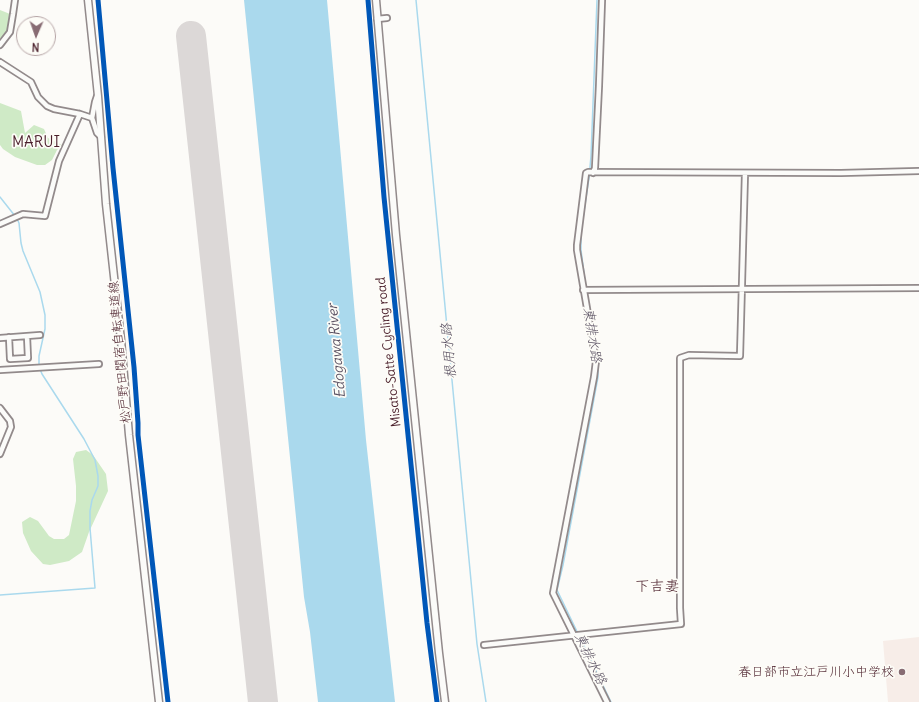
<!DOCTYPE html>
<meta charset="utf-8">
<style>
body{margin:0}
#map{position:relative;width:919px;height:702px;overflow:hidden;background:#fcfbf8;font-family:Delius,sans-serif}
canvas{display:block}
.north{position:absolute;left:16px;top:16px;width:40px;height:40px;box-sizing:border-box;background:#fdfcf7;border:1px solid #b5a4a5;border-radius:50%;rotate:182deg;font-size:11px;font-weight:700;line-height:16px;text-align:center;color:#4a1f2b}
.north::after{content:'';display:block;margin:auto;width:14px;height:18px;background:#886c73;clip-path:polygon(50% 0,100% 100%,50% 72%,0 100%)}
</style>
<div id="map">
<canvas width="919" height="702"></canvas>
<div class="north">N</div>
</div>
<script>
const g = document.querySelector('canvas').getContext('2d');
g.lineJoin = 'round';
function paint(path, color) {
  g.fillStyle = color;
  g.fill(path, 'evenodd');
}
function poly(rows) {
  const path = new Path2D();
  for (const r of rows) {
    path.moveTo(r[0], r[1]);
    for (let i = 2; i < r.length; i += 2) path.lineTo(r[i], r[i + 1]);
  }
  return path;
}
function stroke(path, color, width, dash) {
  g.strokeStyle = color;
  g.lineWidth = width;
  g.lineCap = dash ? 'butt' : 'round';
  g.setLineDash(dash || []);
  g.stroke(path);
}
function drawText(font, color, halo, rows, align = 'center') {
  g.font = font + ' Delius,"Klee One",sans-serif';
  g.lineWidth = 3.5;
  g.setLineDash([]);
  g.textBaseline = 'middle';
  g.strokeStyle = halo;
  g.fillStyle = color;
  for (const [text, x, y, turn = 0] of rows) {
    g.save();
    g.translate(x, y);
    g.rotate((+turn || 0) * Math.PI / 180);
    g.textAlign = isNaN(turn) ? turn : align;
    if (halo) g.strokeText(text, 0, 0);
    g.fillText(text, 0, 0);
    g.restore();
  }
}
const built = poly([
 [919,637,919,702,888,702,883,641]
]);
const green = poly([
 [0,10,10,14,7,39,0,38],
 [0,103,21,111,25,133,34,125,44,129,48,138,62,145,57,150,52,160,45,165,37,165,15,157,3,149,0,145],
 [86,450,93,455,106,474,108,491,89,532,82,552,69,561,50,565,43,564,31,551,23,533,22,522,30,517,38,521,49,536,54,539,64,539,69,535,76,501,76,486,73,459,76,452]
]);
const water = poly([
 [244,0,327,0,366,440,395,702,318,702,310,632,304,597]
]);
const stream = poly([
 [416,0,477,644,486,702],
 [0,197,15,216],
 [17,219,19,223,21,243,23,251,40,292,45,315,45,329,39,356,39,366],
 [586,289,581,250,581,232,589,178,591,156,597,0],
 [595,342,598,361,598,377,563,565,557,590,611,702],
 [0,595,95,588,90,528,90,511,92,500,98,486,98,476,95,460,84,439,42,374,40,369]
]);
const runway = poly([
 [191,36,263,702]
]);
const minor = poly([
 [377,19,387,18],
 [0,45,10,32,13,14,15,0],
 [0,62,31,82,38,97,47,106,54,109,80,114,92,118,97,133,101,137],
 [92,118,95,102,97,96],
 [593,173,595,168,599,86,602,0],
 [0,224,23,214,45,216,59,161,80,114],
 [583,290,919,288],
 [9,337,10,359,28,358,27,336],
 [0,338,40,335],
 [0,370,99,364],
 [0,408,10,421,11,427,0,454],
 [484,645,681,624,680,608,680,358,689,355,740,356,745,173],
 [607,702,553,593,594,377,596,361,577,250,577,245,586,173,588,172,841,173,919,171]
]);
const tertiary = poly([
 [88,0,98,96,106,204,121,340,129,435,159,702],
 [376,0,396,235,439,653,445,702]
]);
const cycleway = poly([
 [98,0,113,168,134,367,138,423,138,435,168,702],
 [368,0,384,197,427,623,437,702]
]);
const markers = [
 [902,672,4,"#886c73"]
];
const streetNames = [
 ["松戸野田関宿自転車道線",120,352,-95],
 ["Misato-Satte Cycling road",389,352,-96]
];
const poiNames = [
 ["春日部市立江戸川小中学校",894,672]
];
const waterNames = [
 ["東排水路",592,335,81],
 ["Edogawa River",337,351,-95],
 ["根用水路",449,351,-95],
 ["東排水路",590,659,64]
];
const quarterNames = [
 ["MARUI",36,143],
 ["下吉妻",657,587]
];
paint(built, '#f7ede8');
paint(green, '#cfeac6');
paint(water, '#aad9ed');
stroke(stream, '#aad9ed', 1.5);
stroke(runway, '#dcd8d7', 30);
stroke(minor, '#928a8b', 8);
stroke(tertiary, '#928a8b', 9);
stroke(minor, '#fbfbf9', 4.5);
stroke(tertiary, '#fbfbf9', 6);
stroke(cycleway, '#0057b8', 5);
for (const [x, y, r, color] of markers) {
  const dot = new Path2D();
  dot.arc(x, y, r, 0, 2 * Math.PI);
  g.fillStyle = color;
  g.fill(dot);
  stroke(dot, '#fdfcf7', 1.5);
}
drawText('13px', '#4a1f2b', '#fdfcf7', streetNames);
drawText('13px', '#4a1f2b', '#fdfcf7', poiNames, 'right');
drawText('italic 14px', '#5c5364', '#fdfcf7', waterNames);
drawText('15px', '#4a1f2b', '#fdfcf7', quarterNames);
</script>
